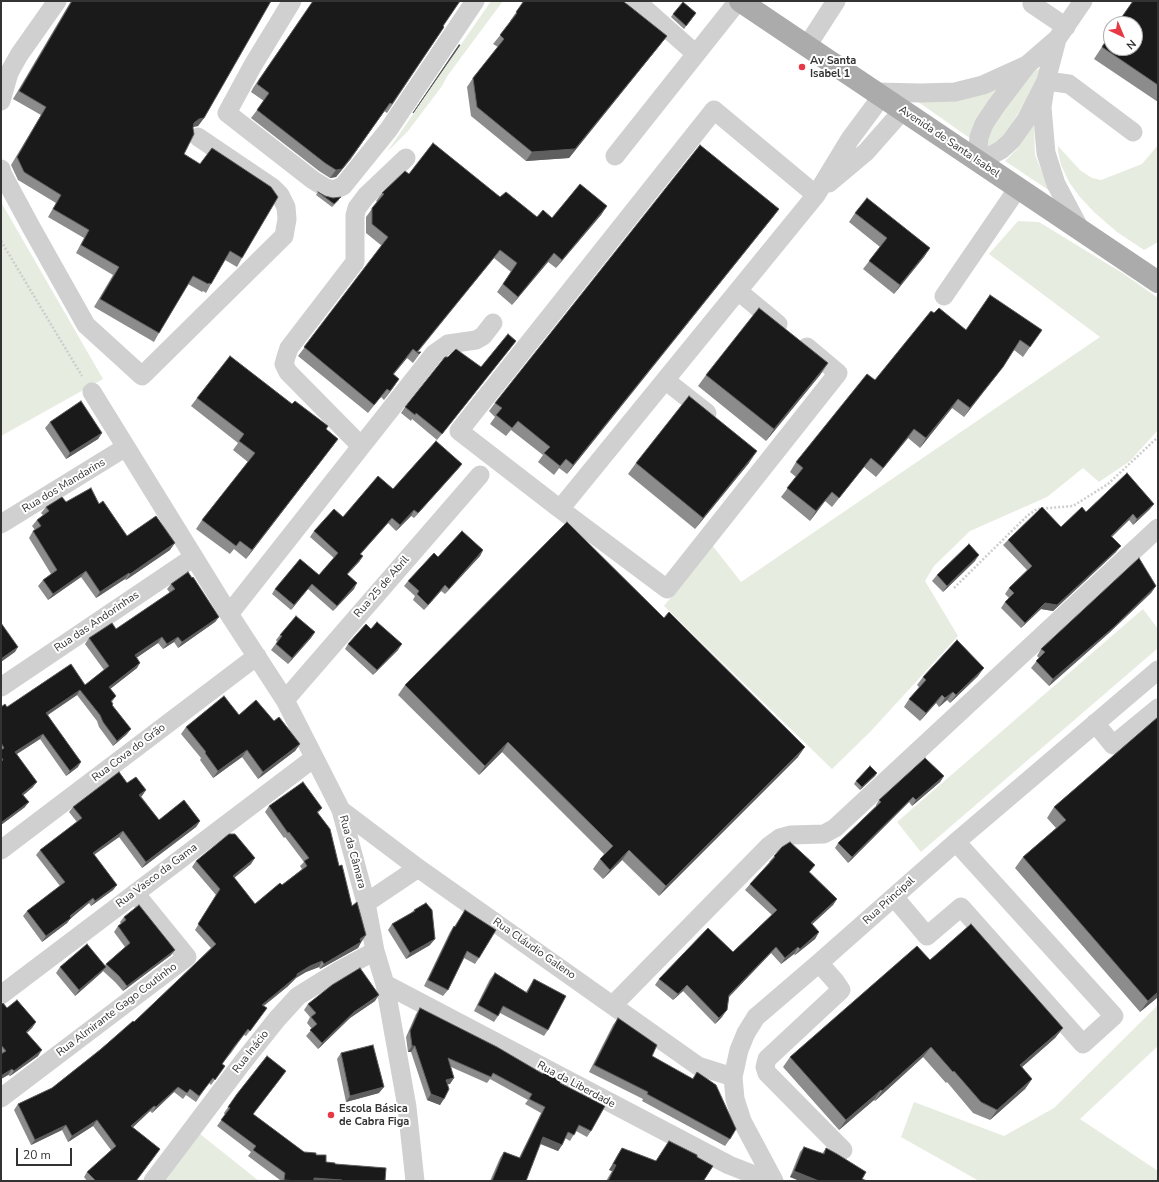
<!DOCTYPE html>
<meta charset="utf-8">
<style>
body{margin:0}
#map{position:relative;width:1159px;height:1182px;overflow:hidden;background:#fff;font-family:"Nunito Sans",sans-serif}
canvas{display:block}
.frame{position:absolute;inset:0;border:2px solid #333;pointer-events:none}
.north{position:absolute;left:1103px;top:16px;width:40px;height:40px;box-sizing:border-box;background:#fff;border:1px solid #adadad;border-radius:50%;rotate:136deg;font-size:11px;font-weight:700;line-height:16px;text-align:center;color:#333}
.north::after{content:'';display:block;margin:auto;width:14px;height:18px;background:#e63946;clip-path:polygon(50% 0,100% 100%,50% 72%,0 100%)}
.scale{position:absolute;left:16px;top:1148px;width:56px;height:18px;box-sizing:border-box;border:2px solid #333;border-top:0;padding-left:5px;font-size:12px;line-height:14px;white-space:nowrap;color:#333;-webkit-text-stroke:3px #fff;paint-order:stroke}
</style>
<div id="map">
<canvas width="1159" height="1182"></canvas>
<div class="frame"></div>
<div class="north">N</div>
<div class="scale">20 m</div>
</div>
<script>
const g = document.querySelector('canvas').getContext('2d');
g.lineJoin = 'round';
function paint(path, color) {
  g.fillStyle = color;
  g.fill(path, 'evenodd');
}
function poly(rows) {
  const path = new Path2D();
  for (const r of rows) {
    path.moveTo(r[0], r[1]);
    for (let i = 2; i < r.length; i += 2) path.lineTo(r[i], r[i + 1]);
  }
  return path;
}
function stroke(path, color, width, dash) {
  g.strokeStyle = color;
  g.lineWidth = width;
  g.lineCap = dash ? 'butt' : 'round';
  g.setLineDash(dash || []);
  g.stroke(path);
}
function drawText(font, color, halo, rows, align = 'center') {
  g.font = font + ' "Nunito Sans",sans-serif';
  g.lineWidth = 4;
  g.setLineDash([]);
  g.textBaseline = 'middle';
  g.strokeStyle = halo;
  g.fillStyle = color;
  for (const [text, x, y, turn = 0] of rows) {
    g.save();
    g.translate(x, y);
    g.rotate((+turn || 0) * Math.PI / 180);
    g.textAlign = isNaN(turn) ? turn : align;
    if (halo) g.strokeText(text, 0, 0);
    g.fillText(text, 0, 0);
    g.restore();
  }
}
const green = poly([
 [491,1,503,1,448,75,442,86,408,131,387,152],
 [1039,69,1043,73,1002,140,988,149,985,135,1030,73],
 [1003,85,971,139,917,101],
 [1030,122,1034,126,1035,155,1050,191,1005,161,1018,148],
 [1158,145,1158,242,1144,250,1117,232,1094,212,1079,196,1069,182,1061,165,1058,151,1058,146,1080,170,1092,178,1101,180,1142,164],
 [1,202,103,379,1,436],
 [1018,221,1039,222,1124,274,1158,298,1158,430,1130,461,1099,482,1083,468,1047,497,970,531,934,566,925,581,958,636,870,732,832,769,664,606,712,545,741,582,1100,337,989,254],
 [1143,609,1158,629,1158,648,921,852,897,822],
 [1158,1005,1158,1046,1080,1119,1158,1171,1158,1181,979,1181,901,1137,914,1102,1004,1136,1054,1108],
 [200,1134,259,1181,163,1181]
]);
const path = poly([
 [1,241,82,376],
 [954,588,1027,516,1037,509,1073,506,1108,484,1158,437]
]);
const minor = poly([
 [292,1,253,65,227,113,313,180,326,188,334,190,343,186,389,129,475,1],
 [636,1,696,54],
 [1032,4,1066,27],
 [1057,39,1046,81,1042,107,1046,153,1056,184,1081,231],
 [807,46,836,1],
 [1027,65,996,106,984,124,979,137,978,148,979,162,1001,150,1011,141,1026,120,1046,81,1069,84,1133,132],
 [875,92,921,93,955,92,983,85,1027,65,1057,39,1083,1],
 [1,101,9,73,19,55,57,1],
 [615,156,738,1],
 [1,169,3,175,31,227,86,325,142,376,284,236,287,219,286,207,280,195,272,187,198,137],
 [829,183,866,152,903,110],
 [738,291,778,324],
 [944,296,1018,188],
 [807,347,838,373,667,589,560,509,816,195,850,139,882,96],
 [665,380,707,413],
 [92,392,229,614,285,700,341,810,366,903,375,951,385,984,407,1107,415,1181],
 [361,446,288,372,284,364,286,357,289,348,355,262,355,215,357,208,366,196,406,158],
 [560,509,459,431,714,110,816,195],
 [1,524,126,447],
 [229,614,434,354,448,344,476,340,483,336,493,323],
 [1,687,194,557],
 [285,700,480,475],
 [1095,723,1113,745,1158,708],
 [341,810,418,868,698,1066,733,1077],
 [1,850,257,656],
 [894,897,927,936,961,907,1083,1044,1114,1016,956,842],
 [366,903,418,868],
 [819,963,835,981,841,990,767,1059,765,1067,767,1073,843,1150],
 [385,984,729,1165,770,1181],
 [1,995,314,758],
 [613,1005,769,846,780,838,791,835,824,834,835,828,1158,528],
 [1,1098,187,957,135,893],
 [153,1181,242,1063,277,1019,298,996,340,970,375,951],
 [774,1181,742,1121,735,1099,733,1077,739,1050,746,1033,756,1017,819,963,956,842,1158,670]
]);
const major = poly([
 [740,1,1158,282]
]);
const wall = poly([
 [71,1,271,1,204,118,198,126,193,127,184,154,242,258,237,267,225,260,211,284,206,293,203,291,202,292,188,284,159,333,154,342,94,307,113,275,76,253,84,238,48,217,56,203,18,180,11,165,41,115,13,99],
 [313,1,443,26,444,27,387,113,384,111,350,160,336,177,330,178,319,171,251,118,264,101,251,92,253,88],
 [523,1,623,1,660,45,569,158,526,161,471,116,467,87,473,78,498,47,493,44,511,22,510,21,519,8],
 [1158,1,1158,102,1094,59,1111,33],
 [696,13,684,29,671,17,673,14],
 [409,174,500,197,537,217,552,218,607,206,601,215,556,268,548,262,512,305,497,292,511,272,494,258,418,352,421,352,413,363,407,358,394,374,399,379,384,400,381,397,368,413,298,356,382,246,366,233,366,217,377,202,376,201,382,193],
 [318,192,325,196,339,200,332,207,316,195],
 [779,209,773,217,567,474,559,468,554,475,538,462,543,455,511,430,506,436,490,424,495,417,489,411,495,403],
 [855,213,930,248,924,257,894,294,863,269,880,247,849,222],
 [934,313,966,330,1042,330,1023,357,1014,350,996,376,964,417,952,408,920,448,908,438,876,477,864,467,832,507,825,501,810,521,781,497,796,477,790,472,796,462,875,380],
 [516,341,437,440,412,419,411,421,401,413,405,407,481,367],
 [828,363,820,375,766,441,698,386,706,375],
 [197,398,326,429,338,439,246,559,234,549,230,554,196,529,202,520,248,462,233,450,238,443,191,406],
 [50,422,102,433,98,439,66,459,45,428],
 [636,463,749,463,695,529,628,474],
 [462,464,458,469,414,518,411,516,396,531,388,523,360,555,363,556,359,562,347,575,354,589,333,611,308,589,291,610,272,594,275,589,319,575,334,558,310,537,314,531,343,517,393,489],
 [66,502,99,504,127,536,170,550,126,580,125,579,96,598,81,577,48,600,38,586,43,580,51,574,29,538,33,531,35,530,32,526,37,520,43,515,41,513,46,507],
 [1150,509,1133,525,1129,520,1112,537,1116,552,1053,611,1041,609,1021,628,1001,608,1005,602,1009,598,1005,594,1009,588,1027,570,1003,545,1008,540,1061,527,1086,512],
 [483,550,480,556,445,594,441,591,424,610,413,600,415,596,404,586,408,581,438,557],
 [975,561,943,592,932,581,937,575],
 [171,584,219,617,215,622,178,648,174,642,163,649,158,643,137,657,137,668,110,689,116,696,112,702,112,705,127,734,113,746,99,727,97,721,77,695,48,715,78,767,66,776,40,739,17,754,33,787,23,795,25,807,1,825,1,707,7,707,85,685,104,670,85,644,89,638,116,629,170,593,167,589],
 [1156,586,1151,593,1109,633,1049,686,1031,668,1039,658,1037,656,1041,649],
 [371,629,398,650,373,675,345,649,348,644],
 [315,632,311,638,288,664,271,650,277,642,276,640,280,635],
 [978,676,950,703,947,700,939,707,936,703,920,721,904,707,909,699,919,687,917,685,923,677],
 [405,685,798,757,659,896,622,860,603,879,593,869,600,859,604,854,502,752,479,775,398,695],
 [239,715,274,721,300,744,295,751,258,779,242,757,213,778,200,760,201,758,181,734,186,727],
 [1158,717,1158,997,1140,1012,1015,868,1023,857,1056,828,1047,818,1054,807],
 [877,773,875,776,860,790,854,784,856,781],
 [944,776,940,782,912,806,909,802,848,863,835,848,838,843,876,806,876,805,879,800],
 [127,783,146,790,141,796,159,820,200,821,196,827,142,868,119,837,94,855,117,885,113,890,91,906,89,903,70,919,67,923,42,942,23,916,27,911,60,886,36,855,40,850,77,822,69,812,73,807],
 [269,806,322,808,318,813,339,866,352,906,362,941,358,948,320,969,319,967,306,972,296,978,287,987,264,1006,267,1008,246,1036,244,1035,231,1053,222,1064,225,1066,211,1085,209,1083,196,1102,186,1095,183,1099,174,1092,152,1113,150,1111,133,1127,136,1181,87,1181,84,1177,87,1172,111,1150,93,1126,68,1142,62,1130,31,1145,14,1110,18,1104,52,1088,134,1022,211,948,195,930,216,895,192,867,196,861,251,864,234,878,255,904,282,885,302,869,300,866,304,862,285,837,284,838,265,812],
 [774,856,810,872,837,899,833,905,812,924,819,932,815,939,795,955,794,954,781,964,771,953,729,997,722,1017,715,1024,683,991,673,1000,655,985,659,979,733,952,772,915,745,890,750,884,770,862,769,862],
 [414,910,430,945,406,959,388,930,392,924,412,912],
 [465,910,479,958,475,964,464,958,448,990,443,996,424,986,450,932,454,926,454,927],
 [124,917,171,955,123,991,115,982,103,971,101,973,75,996,56,973,60,967,104,966,125,947,114,932,118,926,121,924,120,922],
 [930,960,1063,1028,1055,1038,1022,1067,1032,1079,1025,1089,990,1120,973,1113,947,1082,946,1083,923,1057,875,1101,874,1100,839,1130,783,1067,790,1057],
 [495,973,526,992,534,979,548,1030,544,1036,500,1013,494,1022,474,1011,490,979],
 [375,1001,350,1018,318,1049,306,1036,312,1029,307,1023,310,1017,304,1010,308,1004],
 [1,1005,36,1022,32,1028,27,1033,38,1056,10,1076,8,1075,1,1079],
 [420,1008,560,1083,591,1131,587,1137,576,1131,570,1141,565,1138,562,1145,558,1151,540,1144,526,1181,490,1181,500,1158,504,1152,519,1158,541,1113,525,1104,528,1100,490,1079,487,1083,451,1067,450,1084,448,1084,440,1105,427,1100,411,1052,408,1052,406,1037,416,1014],
 [618,1018,652,1056,692,1079,697,1072,730,1139,725,1146,642,1101,643,1099,589,1072,613,1025],
 [341,1053,379,1093,346,1102,337,1059],
 [281,1078,253,1114,304,1152,316,1155,326,1162,335,1164,385,1181,280,1181,280,1180,248,1156,251,1152,217,1126,225,1115,224,1113,237,1094],
 [804,1147,822,1154,826,1148,862,1179,867,1181,800,1181,790,1177,800,1152],
 [622,1148,656,1161,697,1157,704,1180,706,1181,606,1181,612,1171,609,1170,618,1154]
]);
const shadedWall = poly([
 [667,36,660,45,569,158,526,161,532,152],
 [390,103,350,160,336,177,330,178,336,170],
 [204,118,198,126,193,127,194,123,199,119],
 [607,206,601,215,556,268,562,260],
 [779,209,773,217,567,474,573,465],
 [930,248,924,257,894,294,900,285],
 [500,250,494,258,417,352],
 [554,253,548,262,512,305,518,297],
 [516,341,512,346,437,440,442,434],
 [413,349,407,358,387,382,393,374],
 [828,363,820,375,766,441,774,429],
 [1003,367,996,376,964,417,970,408],
 [399,379,393,388,384,400,390,391],
 [958,399,952,408,920,448,926,438],
 [914,429,908,438,876,477,883,468],
 [102,433,98,439,66,459,70,453],
 [338,439,332,447,246,559,252,550],
 [757,451,749,463,695,529,703,518],
 [566,459,559,468,554,475,560,466],
 [462,464,458,469,414,518,418,513],
 [832,492,825,501,810,521,816,511],
 [1154,504,1150,509,1133,525,1137,519],
 [414,510,411,516,396,531,400,525],
 [1133,514,1129,520,1107,541,1111,536],
 [392,518,388,523,356,559,360,554],
 [175,543,170,550,126,580,130,574],
 [1121,546,1116,552,1053,611,1041,609,1021,628,1025,623,1045,603],
 [483,550,480,556,445,594,449,589],
 [979,555,975,561,943,592,947,586],
 [363,556,359,562,343,579,347,574],
 [86,571,81,577,48,600,53,594],
 [129,573,125,579,96,598,100,592],
 [357,583,354,589,333,611,337,606],
 [312,584,308,589,291,610,294,605],
 [445,585,441,591,424,610,428,605],
 [1156,586,1151,593,1109,633,1049,686,1053,679],
 [219,617,215,622,178,648,182,642],
 [315,632,311,638,288,664,292,658],
 [162,637,158,643,132,661,135,655],
 [178,637,174,642,163,649,167,644],
 [402,644,398,650,373,675,377,670],
 [18,647,15,652,1,662,1,659],
 [140,663,137,668,105,693,109,687],
 [984,668,978,676,950,703,956,695],
 [80,690,77,695,43,718,46,713],
 [953,692,947,700,939,707,945,698],
 [942,695,936,703,920,721,926,713],
 [131,729,127,734,113,746,117,741],
 [43,734,40,739,12,757,15,752],
 [508,742,502,752,479,775,485,766],
 [300,744,295,751,258,779,263,772],
 [805,747,798,757,659,896,666,886],
 [247,750,242,757,213,778,218,771],
 [81,762,78,767,66,776,70,771],
 [877,773,875,776,860,790,862,787],
 [944,776,940,782,912,806,916,800],
 [37,782,33,787,19,799,22,794],
 [146,790,142,796,135,800,139,795],
 [913,797,909,802,848,863,852,857],
 [29,802,25,807,1,825,1,824,2,822],
 [200,821,196,827,142,868,146,862],
 [123,831,119,837,89,858,93,853],
 [629,850,622,860,603,879,610,870],
 [255,858,251,864,229,882,233,876],
 [117,885,113,890,91,906,95,901],
 [93,898,89,903,70,919,67,923,42,942,46,936],
 [837,899,833,905,807,929,811,923],
 [819,932,815,939,795,955,800,949],
 [366,935,362,941,356,945,360,939],
 [435,939,430,945,406,959,410,953],
 [361,942,358,948,320,969,324,964],
 [776,947,771,953,725,1001,729,995],
 [798,947,794,954,781,964,785,958],
 [175,950,171,955,123,991,127,986],
 [322,961,319,967,306,972,296,978,287,987,258,1010,262,1005,297,974,310,966],
 [106,967,101,973,75,996,79,990],
 [687,985,683,991,673,1000,678,994],
 [1158,992,1158,997,1140,1012,1148,1001],
 [379,995,375,1001,350,1018,318,1049,322,1043,354,1012],
 [727,1010,722,1017,715,1024,719,1018],
 [36,1022,32,1028,22,1037,26,1032],
 [1063,1028,1055,1038,1013,1075,1020,1065],
 [412,1046,415,1046,411,1052,408,1052],
 [931,1047,923,1057,875,1101,882,1091],
 [42,1050,38,1056,10,1076,14,1071],
 [12,1069,8,1075,1,1079,1,1076],
 [454,1078,450,1084,442,1086,446,1080],
 [1032,1079,1025,1089,990,1120,997,1110],
 [178,1087,174,1092,152,1113,156,1107],
 [384,1087,379,1093,346,1102,350,1096],
 [881,1090,874,1100,839,1130,846,1120],
 [431,1094,444,1099,440,1105,427,1100],
 [154,1106,150,1111,128,1132,131,1126],
 [97,1120,93,1126,68,1142,72,1136],
 [66,1125,62,1130,31,1145,35,1140],
 [543,1137,562,1145,558,1151,539,1143],
 [613,1164,616,1165,612,1171,609,1170],
 [794,1171,819,1181,800,1181,790,1177],
 [314,1178,342,1180,341,1181,311,1181],
 [284,1180,298,1181,283,1181]
]);
const building = poly([
 [72,1,271,1,204,118,199,119,194,123,193,128,194,134,184,154,200,164,212,148,271,187,278,197,242,258,230,251,211,284,209,283,208,284,193,276,159,333,100,299,119,267,81,245,89,230,53,209,61,195,24,172,17,157,46,107,19,91,72,1],
 [313,1,460,1,443,26,444,27,392,104,390,103,355,152,342,169,336,170,325,163,257,110,269,93,257,84,259,80,313,1],
 [524,1,623,1,667,36,575,149,532,152,477,107,473,78,504,39,500,35,517,13,516,12,524,1],
 [1133,1,1158,1,1158,85,1102,47,1111,33,1111,48,1135,48,1135,24,1117,24,1133,1],
 [683,2,696,13,686,26,673,14,683,2],
 [459,45,460,45,413,113,459,45],
 [433,143,500,197,506,192,537,217,543,210,552,218,580,184,607,206,562,260,554,253,518,297,503,284,517,263,500,250,417,352,421,352,419,354,413,349,393,374,399,379,390,391,387,389,374,405,304,347,388,237,372,224,372,208,384,194,382,193,405,171,409,174,433,143],
 [700,145,779,209,573,465,566,459,560,466,544,453,550,447,518,421,512,428,496,415,502,408,495,403,700,145],
 [318,192,325,196,333,198,341,197,334,204,318,192],
 [867,198,930,248,900,285,869,261,887,238,855,213,867,198],
 [990,295,1042,330,1030,347,1020,340,1003,367,970,408,958,399,926,438,914,429,883,468,871,458,839,498,832,492,816,511,787,488,803,468,796,462,867,374,875,380,931,311,934,313,939,308,966,330,990,295],
 [759,308,828,363,774,429,706,375,759,308],
 [508,334,516,341,442,434,416,413,415,415,405,407,445,357,448,357,456,349,481,367,508,334],
 [230,356,292,404,295,401,328,426,326,429,338,439,252,550,240,541,236,546,202,520,255,453,239,441,244,434,197,398,230,356],
 [689,396,757,451,703,518,636,463,689,396],
 [81,401,102,433,70,453,50,422,81,401],
 [436,441,462,464,418,513,414,510,400,525,392,518,360,554,363,556,347,574,357,583,337,606,312,584,294,605,275,589,300,559,319,575,338,553,314,531,334,509,343,517,378,476,393,489,436,441],
 [1127,473,1154,504,1137,519,1133,514,1111,536,1121,546,1057,605,1045,603,1025,623,1005,602,1014,593,1009,588,1032,566,1008,540,1042,507,1061,527,1082,507,1086,512,1127,473],
 [91,488,99,504,103,501,127,536,156,516,175,543,130,574,129,573,100,592,86,571,53,594,43,580,57,570,33,531,41,526,37,520,49,511,46,507,62,497,66,502,91,488],
 [567,522,664,618,669,612,805,747,666,886,629,850,610,870,600,859,613,846,508,742,485,766,405,685,567,522],
 [462,531,483,550,449,589,445,585,428,605,417,594,419,591,408,581,434,553,438,557,462,531],
 [969,544,979,555,947,586,937,575,969,544],
 [1139,558,1156,586,1114,627,1053,679,1036,661,1045,652,1041,649,1139,558],
 [188,572,192,578,193,577,219,617,182,642,178,637,167,644,162,637,135,655,140,663,109,687,116,696,111,701,113,704,112,705,131,729,117,741,103,722,100,715,80,690,46,713,81,762,70,771,43,734,15,752,37,782,22,794,29,802,2,822,1,820,1,761,3,760,1,757,1,750,4,748,1,743,1,707,5,704,7,707,71,664,85,685,109,666,89,638,112,623,116,629,175,589,171,584,188,572],
 [296,616,315,632,292,658,276,644,282,636,280,635,296,616],
 [377,622,402,644,377,670,348,644,366,624,371,629,377,622],
 [1,623,18,647,1,659,1,623],
 [957,640,984,668,956,695,953,692,945,698,942,695,926,713,909,699,926,680,923,677,957,640],
 [224,696,239,715,256,700,274,721,279,717,300,744,263,772,247,750,218,771,205,753,206,752,186,727,224,696],
 [1158,717,1158,992,1148,1001,1023,857,1066,820,1054,807,1158,717],
 [925,758,944,776,916,800,913,797,852,857,838,843,881,802,879,800,925,758],
 [870,766,877,773,862,787,856,781,870,766],
 [119,772,127,783,136,777,146,790,139,795,159,820,184,800,200,821,146,862,123,831,93,853,117,885,95,901,93,898,70,916,71,918,46,936,27,911,65,882,40,850,82,818,73,807,119,772],
 [303,782,322,808,317,812,330,829,339,866,342,865,352,906,357,902,366,935,360,939,361,942,324,964,322,961,310,966,297,974,297,976,291,981,262,1005,267,1008,250,1031,248,1029,234,1047,222,1064,225,1066,215,1080,213,1078,199,1096,190,1089,187,1093,178,1087,156,1107,154,1106,131,1126,160,1149,136,1181,94,1181,95,1180,87,1172,116,1146,97,1120,72,1136,66,1125,35,1140,18,1104,52,1088,100,1050,133,1021,134,1022,216,944,198,924,220,889,196,861,212,848,229,834,235,834,255,858,233,876,255,904,280,883,282,885,307,866,304,861,309,858,289,832,288,833,269,806,303,782],
 [790,842,815,865,809,872,837,899,811,923,819,932,800,949,798,947,785,958,776,947,729,995,727,1010,719,1018,687,985,678,994,659,979,708,928,733,952,777,910,750,884,775,857,774,856,782,847,790,842],
 [426,903,432,910,435,939,410,953,392,924,415,911,414,910,426,903],
 [139,905,175,950,127,986,119,976,106,964,130,943,118,926,126,920,124,917,139,905],
 [465,910,496,930,479,958,467,951,448,990,428,980,454,926,455,927,465,910],
 [971,924,1063,1028,1020,1065,1032,1079,997,1110,981,1102,954,1071,953,1072,931,1047,882,1091,881,1090,846,1120,790,1057,917,946,930,960,971,924],
 [87,944,106,967,79,990,60,967,87,944],
 [360,968,379,995,354,1012,322,1043,310,1030,317,1024,311,1017,316,1013,308,1004,332,985,360,968],
 [495,973,527,993,534,979,566,996,548,1030,503,1006,498,1016,478,1005,495,973],
 [17,1000,36,1022,26,1032,42,1050,14,1071,12,1069,1,1076,1,1054,6,1051,1,1045,1,1005,3,1003,7,1008,17,1000],
 [420,1008,497,1047,543,1074,544,1072,561,1081,560,1083,605,1106,591,1131,579,1125,574,1135,568,1132,562,1145,543,1137,526,1181,492,1181,504,1152,520,1158,545,1107,529,1099,532,1094,493,1073,491,1077,448,1058,454,1078,446,1080,449,1089,444,1099,431,1094,415,1046,412,1046,410,1031,420,1008],
 [618,1018,657,1045,652,1056,693,1079,697,1072,716,1085,736,1129,730,1139,647,1094,648,1092,594,1065,618,1018],
 [373,1045,384,1087,350,1096,341,1053,373,1045],
 [267,1056,286,1071,253,1114,304,1152,316,1153,316,1155,326,1155,326,1162,335,1163,335,1164,386,1168,385,1181,342,1181,342,1180,314,1178,314,1181,298,1181,284,1180,285,1173,253,1150,256,1146,221,1120,230,1108,228,1107,237,1094,267,1056],
 [669,1141,697,1155,697,1157,713,1166,704,1180,706,1181,608,1181,616,1165,613,1164,622,1148,656,1161,669,1141],
 [804,1147,824,1154,826,1148,837,1154,866,1172,862,1179,867,1181,819,1181,794,1171,804,1147]
]);
const markers = [
 [802,67,4,"#e63946"],
 [331,1115,4,"#e63946"]
];
const poiNames = [
 ["Av Santa",810,61],
 ["Isabel 1",810,74],
 ["Escola Básica",339,1109],
 ["de Cabra Figa",339,1122]
];
const streetNames = [
 ["Avenida de Santa Isabel",949,142,34],
 ["Rua dos Mandarins",64,486,-31],
 ["Rua 25 de Abril",382,587,-49],
 ["Rua das Andorinhas",97,622,-34],
 ["Rua Cova do Grão",129,753,-37],
 ["Rua da Câmara",352,852,75],
 ["Rua Vasco da Gama",157,876,-37],
 ["Rua Principal",889,901,-42],
 ["Rua Cláudio Galeno",534,949,35],
 ["Rua Almirante Gago Coutinho",117,1010,-37],
 ["Rua Inácio",251,1052,-52],
 ["Rua da Liberdade",576,1085,28]
];
paint(green, '#e6ecdf');
stroke(path, '#cdcdcd', 2.5, [2, 2]);
stroke(minor, '#d0d0d0', 19);
stroke(major, '#ababab', 22);
paint(wall, '#8c8c8c');
paint(shadedWall, '#5f5f5f');
paint(building, '#1a1a1a');
stroke(building, '#5f5f5f', 1);
for (const [x, y, r, color] of markers) {
  const dot = new Path2D();
  dot.arc(x, y, r, 0, 2 * Math.PI);
  g.fillStyle = color;
  g.fill(dot);
  stroke(dot, '#fff', 1.5);
}
drawText('bold 11px', '#333', '#fff', poiNames, 'left');
drawText('11px', '#333', '#fff', streetNames);
</script>
